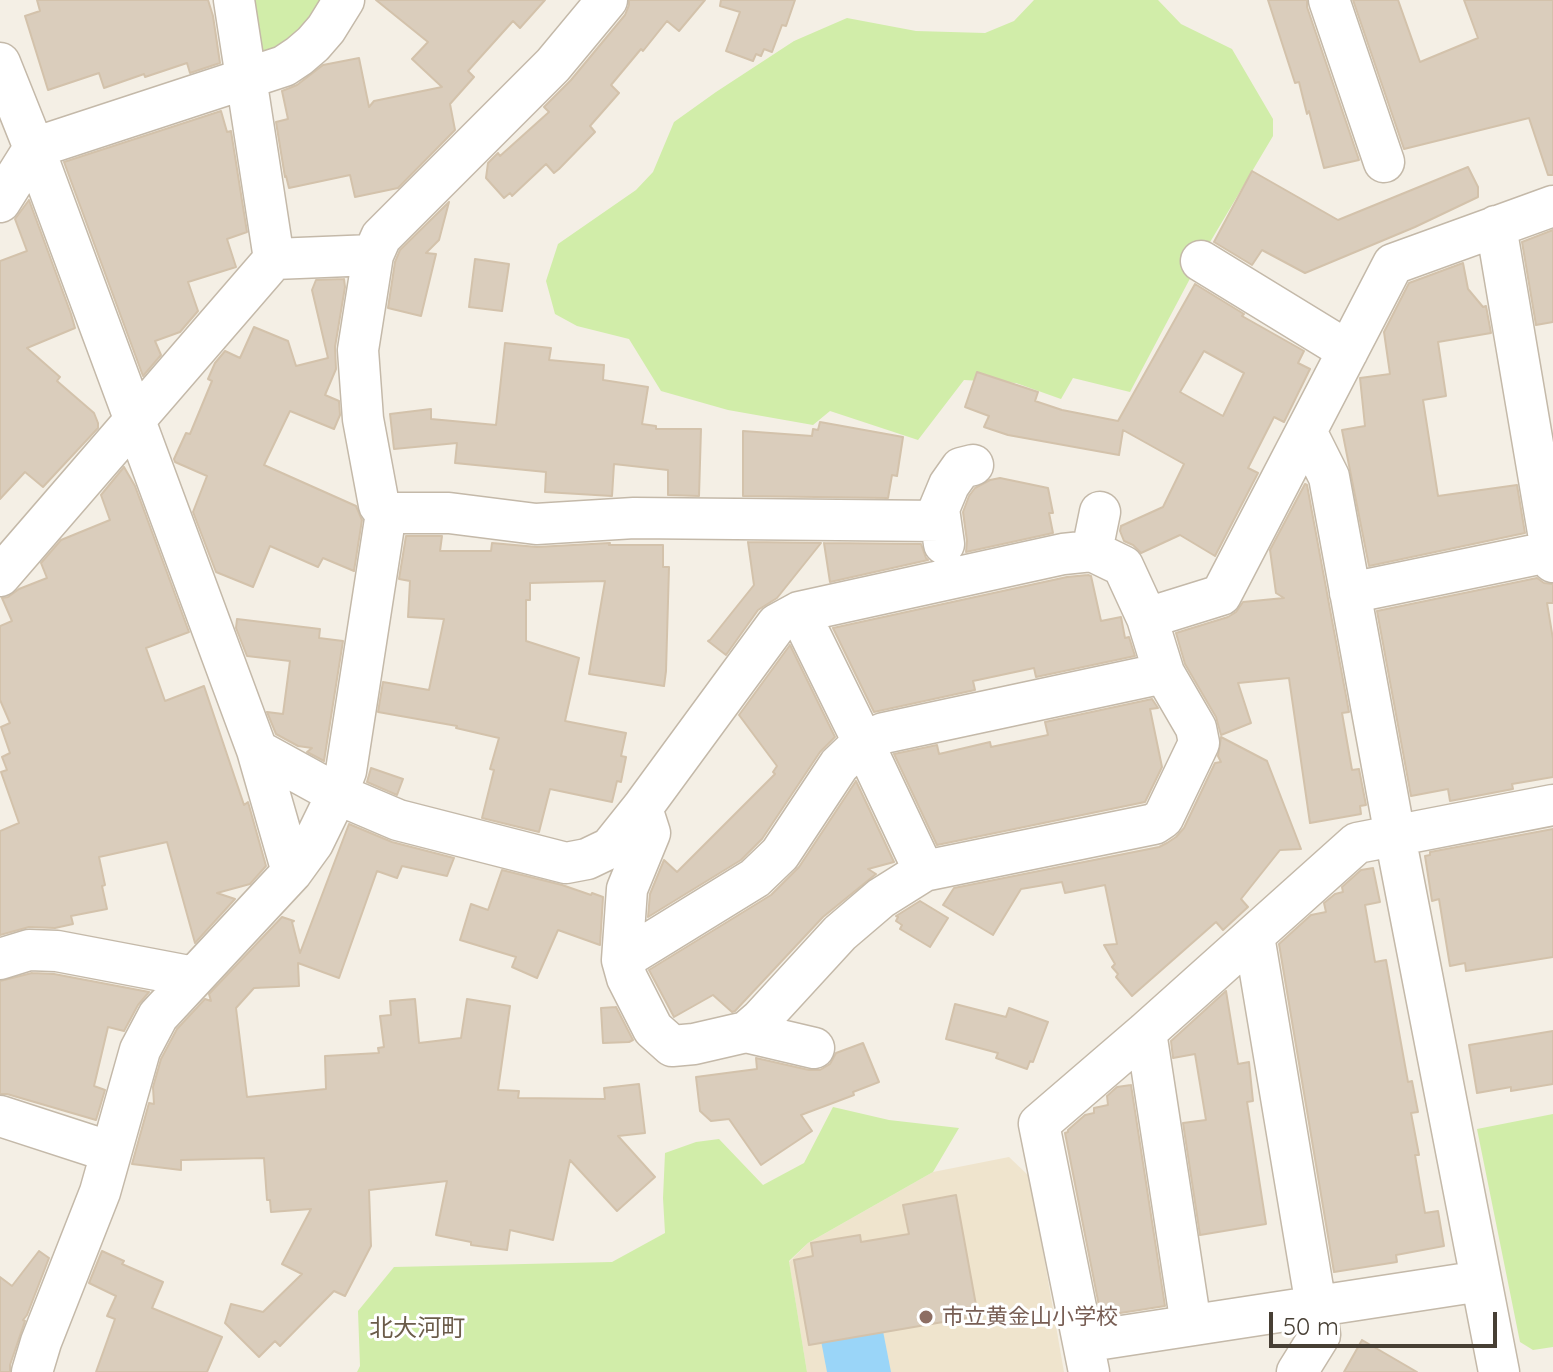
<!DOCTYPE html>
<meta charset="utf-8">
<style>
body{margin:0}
#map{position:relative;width:1553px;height:1372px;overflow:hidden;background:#f4efe5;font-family:Quicksand,sans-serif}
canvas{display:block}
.scale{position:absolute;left:1269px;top:1312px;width:228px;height:36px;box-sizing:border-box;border:4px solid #473f34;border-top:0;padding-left:10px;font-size:24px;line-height:28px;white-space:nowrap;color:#473f34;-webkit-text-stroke:6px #fff;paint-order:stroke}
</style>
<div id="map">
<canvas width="1553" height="1372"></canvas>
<div class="scale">50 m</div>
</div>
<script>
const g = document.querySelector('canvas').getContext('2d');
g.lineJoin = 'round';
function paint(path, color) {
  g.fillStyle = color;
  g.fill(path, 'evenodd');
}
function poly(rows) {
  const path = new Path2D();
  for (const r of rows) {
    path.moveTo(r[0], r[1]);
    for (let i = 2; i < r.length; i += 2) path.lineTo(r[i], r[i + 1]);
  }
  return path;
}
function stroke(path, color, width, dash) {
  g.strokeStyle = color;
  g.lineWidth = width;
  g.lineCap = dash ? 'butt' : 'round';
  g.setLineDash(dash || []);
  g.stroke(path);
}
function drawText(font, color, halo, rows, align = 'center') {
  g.font = font + ' Quicksand,"Noto Sans JP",sans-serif';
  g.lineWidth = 6;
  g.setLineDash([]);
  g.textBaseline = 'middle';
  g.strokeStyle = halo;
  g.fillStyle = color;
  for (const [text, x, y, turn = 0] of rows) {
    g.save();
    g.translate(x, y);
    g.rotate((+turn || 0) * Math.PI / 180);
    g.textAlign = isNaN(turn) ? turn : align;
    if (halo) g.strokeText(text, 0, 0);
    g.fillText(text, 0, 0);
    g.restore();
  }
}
const education = poly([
 [1009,1157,1030,1177,1064,1372,807,1372,789,1262,808,1243,933,1172]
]);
const green = poly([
 [244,0,335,0,262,64],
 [1034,0,1158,0,1181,24,1232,49,1273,119,1273,136,1203,254,1130,392,1073,378,1061,399,1016,383,964,380,918,440,830,411,813,425,728,410,661,391,629,339,577,326,555,314,546,281,558,244,636,190,653,172,674,122,716,92,794,41,847,18,916,31,985,33,1014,21],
 [833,1107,889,1120,959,1128,933,1172,808,1243,789,1261,807,1372,357,1372,360,1366,358,1311,394,1267,612,1262,665,1233,663,1198,665,1153,696,1142,719,1139,763,1185,804,1163],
 [1553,1114,1553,1347,1533,1350,1520,1342,1477,1129]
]);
const water = poly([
 [809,1278,883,1331,891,1372,827,1372]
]);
const building = poly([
 [37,0,208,0,213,16,220,63,190,73,187,63,145,77,144,74,104,88,99,73,48,90,25,16,40,11,37,0],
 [376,0,545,0,520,28,513,21,468,71,474,77,450,104,455,130,398,188,355,197,350,175,289,188,286,176,285,177,276,122,288,119,282,91,297,85,323,65,359,58,369,107,374,101,442,87,412,59,428,42,376,0],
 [629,0,705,0,679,31,667,21,643,51,641,49,611,85,619,93,590,126,595,132,559,169,554,173,546,164,512,196,510,193,504,198,486,178,488,163,498,153,500,156,549,112,544,107,571,80,625,15,629,5,629,0],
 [721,0,795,0,786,26,782,25,772,52,764,49,761,56,756,54,753,61,726,51,740,12,720,6,721,0],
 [1268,0,1307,0,1307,7,1359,160,1324,168,1309,111,1307,114,1299,82,1295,83,1268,0],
 [1353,0,1398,0,1420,62,1478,38,1464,0,1553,0,1553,175,1548,175,1529,118,1404,149,1353,0],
 [221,111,227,132,231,131,247,232,227,239,236,267,188,282,198,311,180,332,155,341,161,355,143,376,64,162,221,111],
 [1468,167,1478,187,1478,197,1415,227,1305,273,1262,250,1252,265,1214,242,1252,171,1338,220,1468,167],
 [29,200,71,314,75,328,27,348,60,377,57,381,94,413,98,423,98,428,43,487,25,472,0,499,0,261,27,251,15,219,29,200],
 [449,202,439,240,426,253,436,254,421,316,388,308,395,262,400,250,449,202],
 [1553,230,1553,322,1536,325,1522,242,1553,230],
 [475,259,509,264,502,311,469,307,475,259],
 [1463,263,1468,289,1483,307,1486,306,1491,333,1438,342,1446,396,1423,400,1438,496,1517,485,1525,533,1369,566,1342,430,1365,426,1360,378,1390,374,1384,332,1409,283,1463,263],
 [344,279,345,287,335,347,336,369,325,395,339,401,340,415,334,429,290,411,264,465,356,506,362,520,354,571,323,558,318,567,270,546,253,587,216,572,193,512,207,476,175,462,174,459,186,433,190,434,212,381,208,379,215,363,225,351,240,358,254,327,288,341,296,366,328,358,312,290,316,280,344,279],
 [1195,284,1244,314,1242,316,1304,351,1298,363,1310,369,1284,422,1274,417,1248,468,1258,473,1215,556,1180,535,1141,553,1133,545,1124,541,1120,531,1121,526,1163,507,1184,464,1123,430,1119,455,1008,435,984,427,989,416,965,407,977,372,1038,392,1035,401,1062,410,1118,421,1195,284],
 [1204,351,1244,373,1223,416,1180,392,1204,351],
 [505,343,551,348,549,360,604,365,603,380,648,387,642,424,656,426,656,429,701,429,699,496,668,495,668,470,614,464,612,496,545,492,546,472,455,463,457,443,394,449,390,414,431,409,431,419,496,425,505,343],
 [820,422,903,437,897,476,892,475,888,498,743,496,743,431,812,436,813,429,818,430,820,422],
 [124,467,135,486,189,632,146,648,165,701,204,686,244,805,248,802,266,866,250,884,217,893,235,899,195,943,167,842,99,857,105,885,102,886,107,909,71,916,73,924,55,928,29,927,0,935,0,831,19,823,1,772,7,770,2,757,10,753,1,727,10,723,0,700,0,626,12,621,2,598,8,597,19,589,47,578,41,563,61,540,110,520,101,495,124,467],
 [1000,478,1048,488,1053,513,1049,513,1053,533,966,552,967,541,963,512,969,496,975,488,990,480,1000,478],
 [1305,484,1307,485,1349,712,1342,713,1352,770,1359,769,1366,805,1360,806,1361,814,1310,823,1289,678,1238,683,1251,723,1221,735,1216,717,1185,664,1176,633,1228,617,1236,612,1243,602,1284,598,1276,593,1270,550,1305,484],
 [406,536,442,536,440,551,491,551,492,543,537,547,610,543,609,545,663,545,663,567,669,567,666,671,664,686,589,674,605,581,530,583,530,600,526,600,526,641,579,658,565,721,626,733,621,756,626,757,621,782,617,781,612,802,550,789,539,832,482,818,494,770,490,769,499,738,456,728,457,726,378,712,383,682,429,690,444,619,408,617,410,581,399,579,406,536],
 [748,542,821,543,777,598,758,610,726,655,708,641,710,640,754,585,748,542],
 [824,543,921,544,926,558,928,560,830,582,824,543],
 [1088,575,1091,576,1101,621,1121,617,1125,638,1129,637,1135,656,1036,677,1034,668,973,681,975,690,874,712,833,628,1067,577,1088,575],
 [1537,578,1544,583,1553,584,1553,603,1547,603,1553,639,1553,777,1512,784,1513,789,1450,801,1448,789,1411,796,1377,611,1537,578],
 [237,619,320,629,319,638,343,641,324,761,307,752,312,748,298,746,276,734,267,712,283,714,290,661,247,656,236,628,237,619],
 [790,645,835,737,820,752,762,839,741,860,648,917,650,894,664,860,677,872,775,774,773,772,777,766,739,715,790,645],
 [1152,699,1158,708,1150,709,1162,767,1145,802,937,845,894,754,937,745,939,754,990,742,991,747,1048,735,1045,722,1152,699],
 [1221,737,1267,761,1301,849,1280,850,1241,899,1248,907,1223,930,1216,922,1132,996,1116,977,1118,974,1112,967,1115,964,1104,945,1117,944,1105,885,1065,893,1062,882,1021,889,993,935,943,905,954,888,1159,847,1167,843,1176,837,1184,828,1215,763,1221,762,1218,756,1221,737],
 [371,768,403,779,397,795,367,782,371,768],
 [856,781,894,862,868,869,876,874,823,917,735,1011,732,1012,713,995,674,1017,649,970,771,895,799,867,856,781],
 [349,824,392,842,454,858,447,876,402,866,397,878,377,871,339,978,298,963,299,986,254,988,236,1008,247,1097,326,1089,325,1056,379,1053,378,1048,384,1047,380,1016,391,1015,390,1001,415,999,419,1043,461,1038,467,999,510,1006,498,1090,519,1091,518,1098,605,1099,604,1088,639,1084,645,1133,618,1136,655,1177,617,1211,570,1160,553,1240,510,1230,507,1250,471,1245,471,1242,436,1235,447,1181,369,1190,371,1246,345,1296,334,1291,280,1346,275,1341,259,1357,225,1323,231,1304,263,1312,302,1274,282,1264,311,1209,271,1212,270,1200,267,1200,264,1158,181,1160,181,1170,132,1164,149,1103,154,1104,153,1087,161,1059,177,1029,205,999,211,1001,209,994,282,917,294,921,292,922,300,953,349,824],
 [1553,829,1553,957,1466,971,1465,963,1450,966,1439,899,1432,901,1425,856,1430,855,1430,852,1553,829],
 [1373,868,1380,902,1365,905,1375,962,1386,960,1408,1082,1412,1081,1418,1112,1411,1113,1419,1155,1415,1155,1425,1213,1438,1211,1444,1246,1396,1255,1397,1262,1334,1272,1279,944,1311,915,1326,912,1324,903,1335,894,1343,892,1342,887,1361,870,1373,868],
 [502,870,562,885,591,895,592,893,603,897,600,945,558,930,537,978,512,967,516,957,460,940,471,904,488,910,502,870],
 [920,901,948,918,930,947,900,929,902,925,896,921,898,917,896,916,920,901],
 [32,973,54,974,149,992,138,1005,124,1031,108,1027,94,1086,105,1090,96,1120,7,1094,0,1094,0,981,32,973],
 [1226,991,1238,1064,1249,1062,1253,1101,1247,1102,1266,1224,1200,1235,1183,1123,1206,1120,1195,1054,1173,1058,1171,1041,1226,991],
 [955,1004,1006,1017,1009,1008,1048,1022,1033,1062,1030,1061,1027,1069,996,1058,998,1053,946,1039,955,1004],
 [616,1007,633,1040,629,1042,603,1043,601,1008,616,1007],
 [1553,1031,1553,1084,1511,1091,1511,1087,1477,1093,1469,1045,1553,1031],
 [863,1043,879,1082,853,1092,854,1095,801,1115,812,1131,761,1165,729,1119,711,1121,700,1111,696,1077,757,1069,756,1058,809,1070,820,1070,830,1064,836,1053,863,1043],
 [1131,1085,1165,1306,1101,1316,1065,1133,1068,1132,1068,1130,1085,1115,1094,1113,1094,1108,1108,1105,1107,1096,1117,1087,1131,1085],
 [956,1195,978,1316,809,1345,794,1260,813,1256,811,1243,860,1235,861,1242,909,1234,903,1205,956,1195],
 [39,1251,49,1258,27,1315,23,1320,25,1321,10,1365,10,1372,0,1372,0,1277,12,1286,39,1251],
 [102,1251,124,1261,122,1264,163,1282,152,1308,222,1337,207,1372,96,1372,115,1319,107,1316,116,1296,89,1283,102,1251],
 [1362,1340,1417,1372,1344,1372,1362,1340]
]);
const minor = poly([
 [1329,0,1384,162],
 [0,63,34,148,257,750,292,872],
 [0,202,34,148,284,66,299,56,313,44,326,29,344,0],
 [1496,226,1553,562],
 [274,259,373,255,381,237,553,65,607,0],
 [1201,261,1348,351],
 [1306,431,1329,477,1395,836,1499,1372],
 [386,513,449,513,536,524,634,518,940,521],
 [944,544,939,509,949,485,961,468,973,465],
 [1092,551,1100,512],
 [0,576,274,259,234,0],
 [1350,593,1553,551],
 [799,612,863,742,924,871],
 [1147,618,1221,595,1393,264,1553,206],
 [257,750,337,794,398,820,566,863,587,859,610,848,642,808,777,624,799,612,1063,554,1092,551,1123,566,1147,618,1164,673,1196,728,1199,743,1163,818,1154,824,924,871,881,898,840,933,761,1019,746,1032,694,1044,672,1046,653,1029,627,978,622,960,627,889,650,833,642,808],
 [1254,936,1316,1306,1320,1335,1297,1372],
 [0,959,29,950,57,951,194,977],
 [622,960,755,878,780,854,839,765,863,742,884,733,1164,673],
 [746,1032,814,1048],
 [1146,1032,1191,1325],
 [0,1116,111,1152],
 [1083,1342,1481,1281],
 [32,1372,41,1342,100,1192,140,1050,158,1016,292,872,313,843,337,794,346,771,386,513,379,505,363,419,358,350,373,255],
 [1089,1372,1039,1124,1146,1032,1357,843,1553,805]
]);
const markers = [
 [926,1317,8,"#8d6e63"]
];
const educationNames = [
 ["市立黄金山小学校",942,1317]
];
const neighbourhoodNames = [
 ["北大河町",417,1329]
];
paint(education, '#efe4cd');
paint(green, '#d1eda9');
paint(water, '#9ad5f8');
paint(building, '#dacdbc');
stroke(building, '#d3c2ab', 2);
stroke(minor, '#c4b9a9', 43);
stroke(minor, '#fff', 40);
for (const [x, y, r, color] of markers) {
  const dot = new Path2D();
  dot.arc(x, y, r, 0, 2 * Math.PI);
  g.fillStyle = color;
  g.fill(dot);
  stroke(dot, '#fff', 3);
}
drawText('22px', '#785e54', '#fff', educationNames, 'left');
drawText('24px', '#6b5c4a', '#fff', neighbourhoodNames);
</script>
